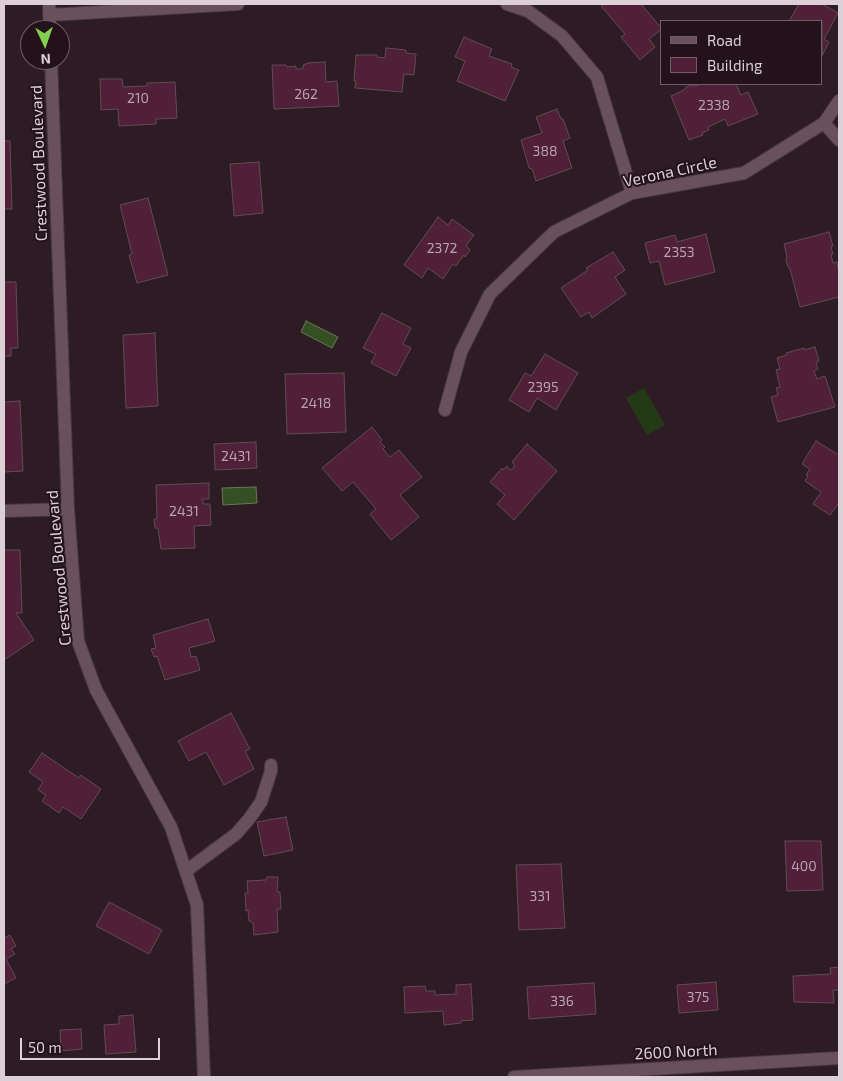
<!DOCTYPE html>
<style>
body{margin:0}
#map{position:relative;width:843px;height:1081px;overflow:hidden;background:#2e1c24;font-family:"Exo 2",sans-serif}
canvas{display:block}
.frame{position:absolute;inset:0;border:5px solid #dccfd5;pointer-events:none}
.legend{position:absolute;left:660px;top:20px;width:162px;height:65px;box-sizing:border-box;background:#24121b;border:1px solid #6e5e65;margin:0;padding:6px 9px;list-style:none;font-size:15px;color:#dccfd5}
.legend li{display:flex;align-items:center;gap:10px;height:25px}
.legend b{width:25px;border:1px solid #6e5e65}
.north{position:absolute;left:20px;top:20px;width:50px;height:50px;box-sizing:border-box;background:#24121b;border:1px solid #6e5e65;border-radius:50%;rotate:177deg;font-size:14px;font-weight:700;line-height:20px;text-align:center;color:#dccfd5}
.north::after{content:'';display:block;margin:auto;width:18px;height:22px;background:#82d04f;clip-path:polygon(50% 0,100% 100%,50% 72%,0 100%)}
.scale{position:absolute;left:20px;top:1038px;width:140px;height:22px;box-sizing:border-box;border:2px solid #dccfd5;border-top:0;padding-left:6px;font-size:15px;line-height:18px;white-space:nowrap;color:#dccfd5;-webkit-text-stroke:4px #24121b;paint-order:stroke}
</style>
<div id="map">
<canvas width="843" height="1081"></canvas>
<div class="frame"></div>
<ul class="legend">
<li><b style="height:6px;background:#69515c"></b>Road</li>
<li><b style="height:14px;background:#502039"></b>Building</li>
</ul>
<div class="north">N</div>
<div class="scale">50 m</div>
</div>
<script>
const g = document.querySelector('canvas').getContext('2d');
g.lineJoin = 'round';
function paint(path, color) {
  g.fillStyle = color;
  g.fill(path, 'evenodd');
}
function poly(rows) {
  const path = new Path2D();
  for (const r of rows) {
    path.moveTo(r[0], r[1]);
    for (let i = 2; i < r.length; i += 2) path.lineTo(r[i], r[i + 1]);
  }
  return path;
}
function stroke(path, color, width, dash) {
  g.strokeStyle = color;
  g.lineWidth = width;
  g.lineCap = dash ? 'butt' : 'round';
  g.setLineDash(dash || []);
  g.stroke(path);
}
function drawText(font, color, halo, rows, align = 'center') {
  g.font = font + ' "Exo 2",sans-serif';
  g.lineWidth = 4;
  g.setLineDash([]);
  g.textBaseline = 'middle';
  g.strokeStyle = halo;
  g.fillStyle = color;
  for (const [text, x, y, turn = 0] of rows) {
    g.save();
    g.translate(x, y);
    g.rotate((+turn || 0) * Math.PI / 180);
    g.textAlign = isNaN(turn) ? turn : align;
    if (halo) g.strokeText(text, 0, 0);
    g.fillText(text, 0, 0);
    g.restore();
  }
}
const green = poly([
 [644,388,665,425,647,435,626,398]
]);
const water = poly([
 [306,321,338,337,332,348,301,332,306,321],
 [256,487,257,503,223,505,222,488,256,487]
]);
const building = poly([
 [604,4,641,4,662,29,649,39,655,47,640,60,621,37,625,34,601,6,604,4],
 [799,4,822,4,838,13,824,39,829,42,822,56,822,21,789,21,799,4],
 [464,37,492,49,489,56,512,64,511,67,519,70,505,101,457,81,465,61,455,57,464,37],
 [386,48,406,50,406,53,416,54,414,75,404,74,402,92,355,88,356,81,354,81,356,55,377,55,377,57,385,58,386,48],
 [325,62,326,82,337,81,339,106,274,109,272,65,286,65,287,67,296,66,296,69,303,69,303,65,308,63,325,62],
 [100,79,122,79,123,87,147,86,147,83,175,82,177,118,156,119,156,124,119,126,118,109,101,110,100,79],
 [701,84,736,84,741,95,748,92,758,114,728,126,725,119,708,127,709,130,702,133,703,135,689,140,671,96,684,90,686,87,692,85,696,86,701,84],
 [557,109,561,119,563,119,570,138,563,141,572,168,536,181,532,169,529,168,521,140,542,133,536,117,557,109],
 [4,141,10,141,12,209,4,209,4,141],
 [259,162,263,213,234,216,230,164,259,162],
 [148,198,168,275,137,283,129,255,132,254,120,205,148,198],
 [438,217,448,225,452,219,474,235,466,246,470,250,465,257,464,255,456,266,453,264,443,279,428,268,422,278,404,265,438,217],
 [829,232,833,246,831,247,833,254,831,255,833,263,837,262,839,273,839,297,800,307,790,269,788,267,786,261,787,257,784,244,829,232],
 [706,234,715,272,665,285,659,261,650,263,645,243,675,235,677,242,706,234],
 [613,252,625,270,615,277,626,294,592,318,589,312,581,317,561,288,588,270,586,268,613,252],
 [4,282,16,282,18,348,11,348,11,356,4,356,4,282],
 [382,313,411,328,403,344,411,348,396,376,371,363,376,354,363,348,382,313],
 [155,333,158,406,126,408,123,335,155,333],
 [815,347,819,361,816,362,818,369,814,371,817,379,825,376,835,407,778,422,771,397,778,395,776,388,780,387,776,370,780,369,777,358,787,355,786,353,804,348,804,350,815,347],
 [545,354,578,373,556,410,537,398,529,412,509,400,525,373,531,376,545,354],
 [344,373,346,432,287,434,285,374,344,373],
 [20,401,23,471,4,472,4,402,20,401],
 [372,427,382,440,380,442,385,447,383,449,390,457,399,450,422,477,400,495,419,517,391,540,370,514,376,509,353,482,342,491,322,468,372,427],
 [816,441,839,455,839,503,830,515,813,504,821,492,805,481,808,476,806,475,810,469,802,464,816,441],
 [256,442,257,468,215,470,214,444,256,442],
 [527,444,557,471,514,520,497,504,505,495,490,482,502,468,503,470,507,466,510,470,514,468,514,464,512,462,527,444],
 [209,483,209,499,203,499,203,504,210,504,211,525,194,526,195,548,161,549,158,528,155,528,154,519,157,519,156,485,209,483],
 [4,550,20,550,22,613,16,613,34,640,4,660,4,550],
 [208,619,215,641,189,648,191,657,196,656,200,670,165,680,157,656,154,657,151,649,156,648,153,635,208,619],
 [231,713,250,749,245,751,254,769,224,785,206,752,189,761,178,741,231,713],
 [42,753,79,778,81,775,101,789,81,819,63,807,59,813,42,801,46,795,38,790,43,782,29,772,42,753],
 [286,817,293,850,264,856,257,822,286,817],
 [785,841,821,841,823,890,787,891,785,841],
 [561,864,565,928,519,930,516,865,561,864],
 [267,877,278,877,277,892,280,892,281,909,277,909,278,932,254,935,253,923,249,921,248,910,246,911,245,893,248,893,247,881,266,880,267,877],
 [109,902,162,930,149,954,96,926,109,902],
 [4,935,5,938,10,935,16,946,11,949,15,954,6,959,16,978,4,984,4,935],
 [839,967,839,990,833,990,834,1003,794,1002,793,976,831,974,830,968,839,967],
 [716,982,718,1010,679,1013,677,985,716,982],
 [594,983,596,1014,529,1019,527,987,594,983],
 [471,984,473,1020,461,1021,461,1023,444,1025,443,1011,405,1013,404,987,425,986,426,991,435,991,435,995,456,994,456,985,471,984],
 [133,1015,136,1052,106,1054,104,1025,119,1024,119,1016,133,1015],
 [81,1029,82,1049,61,1051,60,1030,81,1029]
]);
const minor = poly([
 [49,4,50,30],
 [507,4,528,11,562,36,597,77,632,193],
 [49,15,238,4],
 [51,60,68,509,78,641,96,690,171,827,197,905,204,1077],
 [824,123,839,140],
 [445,410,461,352,490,294,554,232,632,193,744,173,824,123,839,101],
 [4,511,68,509],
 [186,871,236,834,249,819,261,802,271,771,271,765],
 [514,1077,839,1058]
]);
const numberNames = [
 ["262",306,94],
 ["210",138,98],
 ["2338",714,105],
 ["388",545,151],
 ["2372",442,248],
 ["2353",679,252],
 ["2395",543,387],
 ["2418",316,403],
 ["2431",236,456],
 ["2431",184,511],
 ["400",804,866],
 ["331",540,896],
 ["375",698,997],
 ["336",562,1001]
];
const streetNames = [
 ["Crestwood Boulevard",39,163,-92],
 ["Verona Circle",670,172,-12],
 ["Crestwood Boulevard",59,568,-95],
 ["2600 North",676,1052,-3]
];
paint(green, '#243a17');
paint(water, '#355123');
stroke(water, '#677758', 1);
paint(building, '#502039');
stroke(building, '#614b55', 1);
stroke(minor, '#4a3940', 14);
stroke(minor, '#69515c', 12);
drawText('14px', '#b9a3ae', null, numberNames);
drawText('16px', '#dccfd5', '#24121b', streetNames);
</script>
